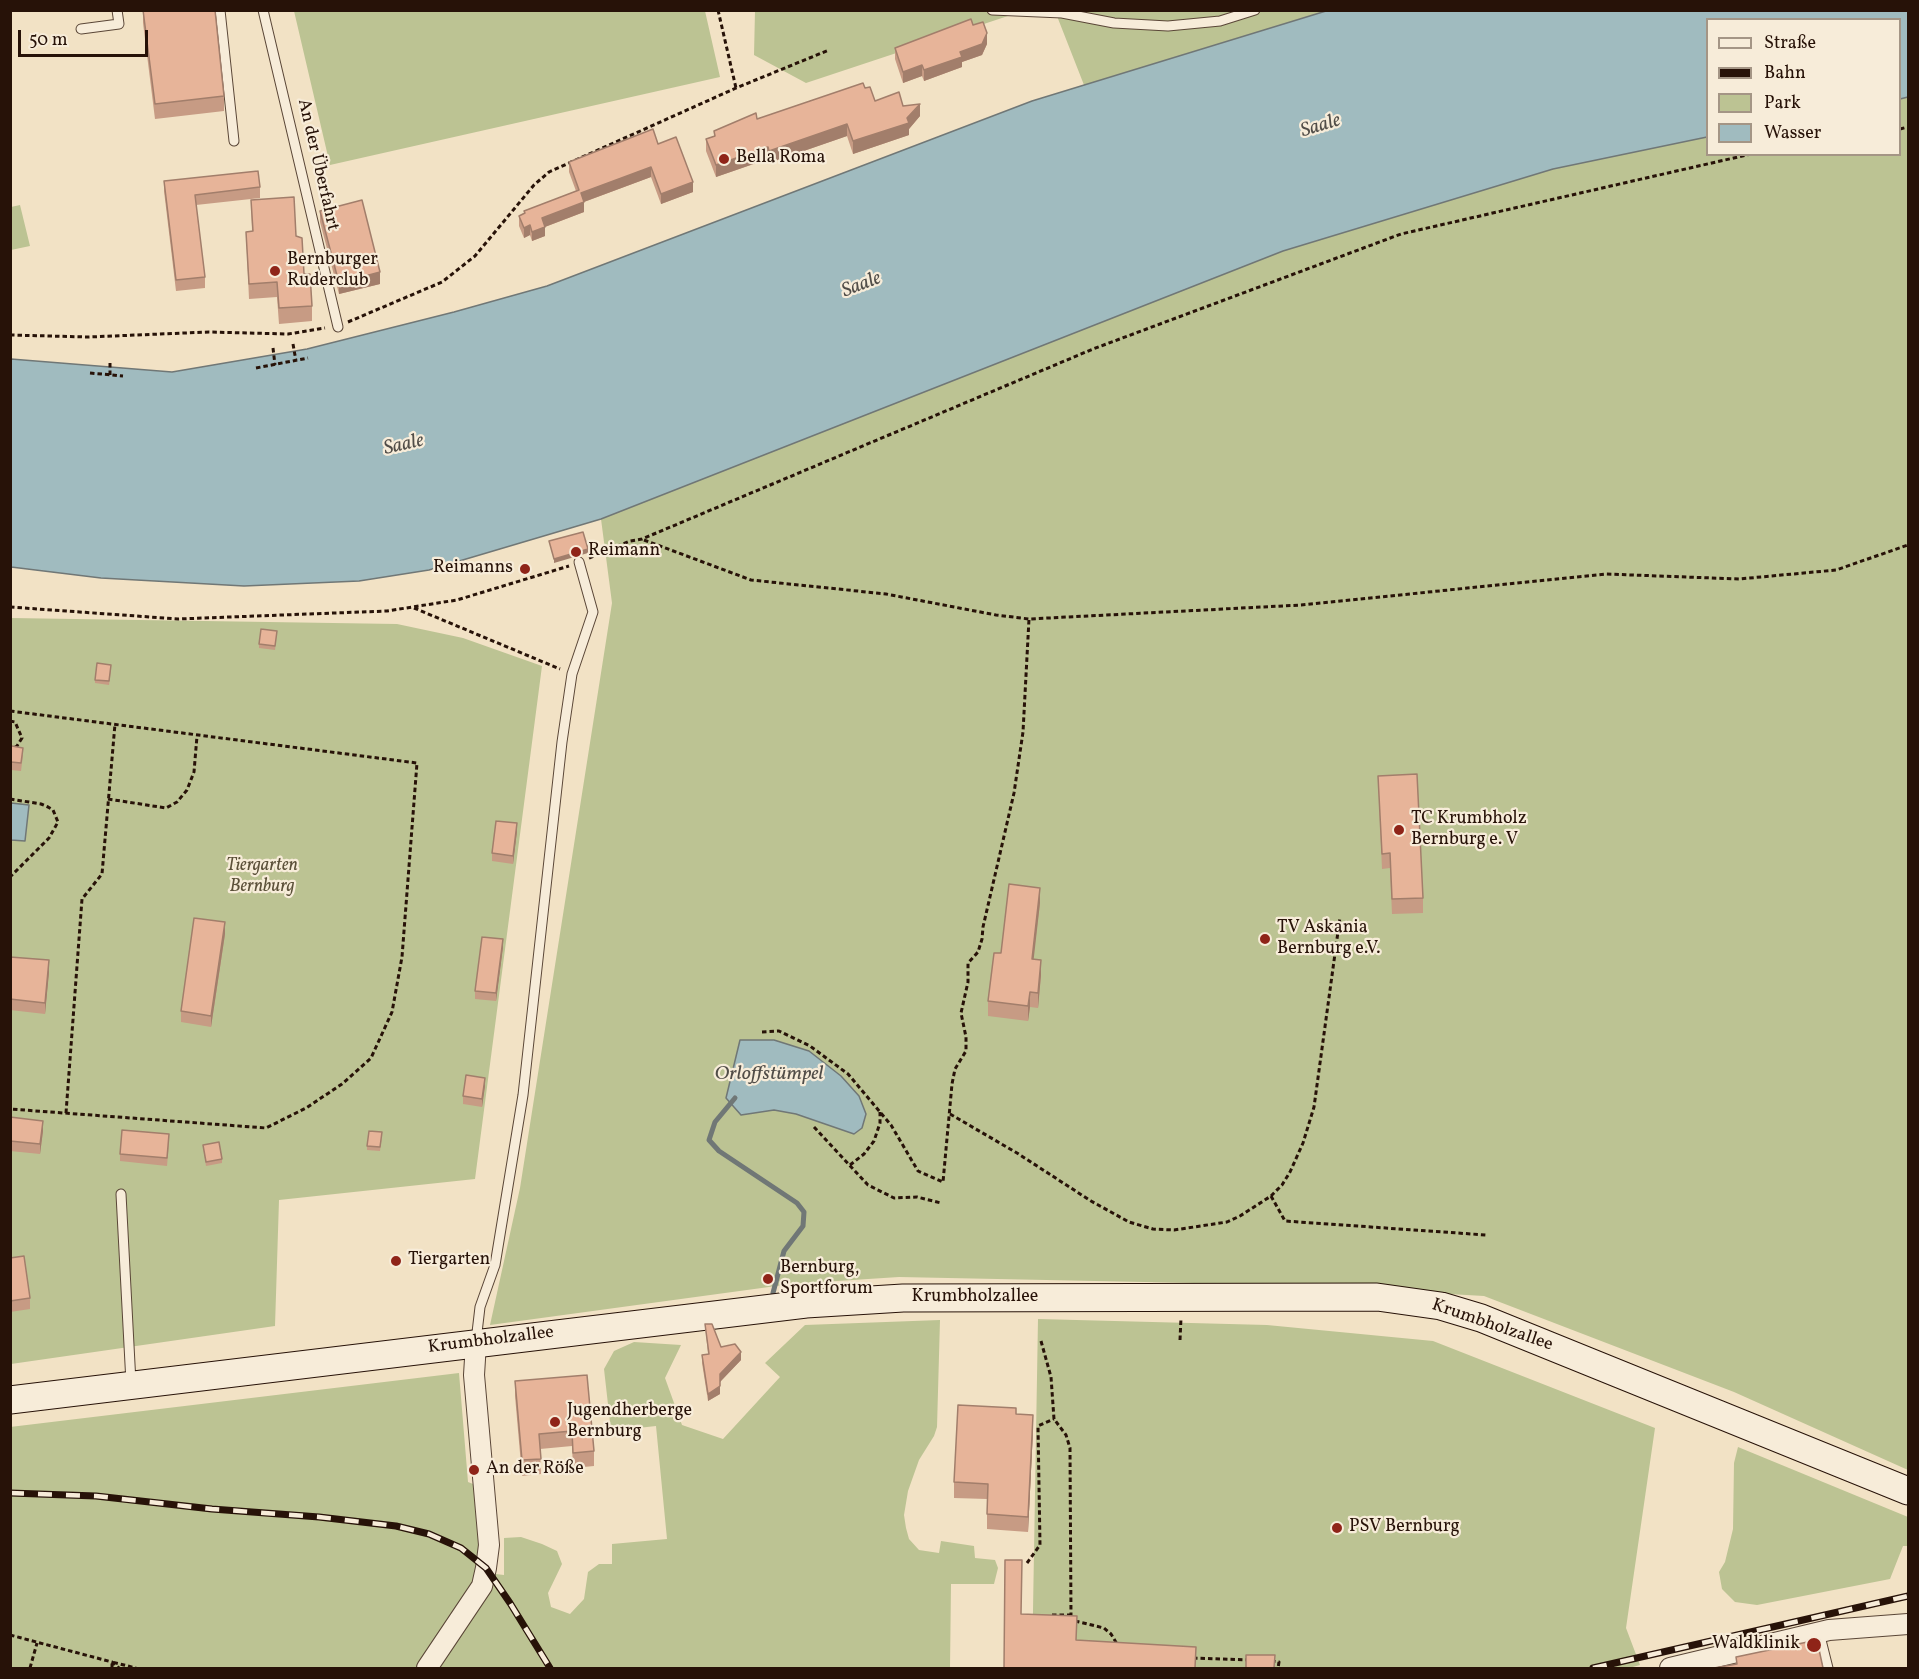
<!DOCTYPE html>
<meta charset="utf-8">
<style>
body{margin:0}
#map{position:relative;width:1919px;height:1679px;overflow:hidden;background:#f2e2c5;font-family:Vollkorn,serif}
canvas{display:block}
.frame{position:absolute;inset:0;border:12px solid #271208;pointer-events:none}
.legend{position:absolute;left:1706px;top:18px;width:195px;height:138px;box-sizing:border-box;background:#f7ecd9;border:2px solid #a49585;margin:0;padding:8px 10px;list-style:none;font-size:18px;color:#271208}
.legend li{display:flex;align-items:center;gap:12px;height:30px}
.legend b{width:30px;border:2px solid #a49585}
.scale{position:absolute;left:18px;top:30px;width:130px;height:27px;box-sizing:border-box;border:3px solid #271208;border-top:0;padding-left:8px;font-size:18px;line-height:21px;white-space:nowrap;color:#271208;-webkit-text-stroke:4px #f7ecd9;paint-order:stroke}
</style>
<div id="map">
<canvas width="1919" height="1679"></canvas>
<div class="frame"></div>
<ul class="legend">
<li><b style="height:8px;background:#f7ecd9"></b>Straße</li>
<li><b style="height:8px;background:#271208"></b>Bahn</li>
<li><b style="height:16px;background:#bcc393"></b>Park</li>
<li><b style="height:16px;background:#a0bbbf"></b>Wasser</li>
</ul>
<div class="scale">50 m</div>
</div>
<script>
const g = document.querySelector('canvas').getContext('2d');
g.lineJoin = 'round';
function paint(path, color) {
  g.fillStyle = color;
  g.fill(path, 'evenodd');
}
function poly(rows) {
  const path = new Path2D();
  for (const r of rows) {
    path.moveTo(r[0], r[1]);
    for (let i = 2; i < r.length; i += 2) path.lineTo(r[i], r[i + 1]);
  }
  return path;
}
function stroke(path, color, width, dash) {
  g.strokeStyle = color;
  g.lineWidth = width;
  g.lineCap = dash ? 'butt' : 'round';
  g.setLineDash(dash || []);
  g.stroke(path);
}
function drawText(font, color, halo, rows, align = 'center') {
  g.font = font + ' Vollkorn,serif';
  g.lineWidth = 4.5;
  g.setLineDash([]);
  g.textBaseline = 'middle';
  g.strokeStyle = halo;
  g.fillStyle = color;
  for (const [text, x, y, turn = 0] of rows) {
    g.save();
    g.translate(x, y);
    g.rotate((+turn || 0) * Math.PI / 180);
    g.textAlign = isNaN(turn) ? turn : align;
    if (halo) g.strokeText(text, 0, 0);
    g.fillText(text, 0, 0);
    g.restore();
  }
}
const green = poly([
 [294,11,705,11,720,77,330,165],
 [755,11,1023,11,806,83,754,55],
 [1055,11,1326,11,1084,85],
 [1908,97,1908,1470,1734,1392,1484,1296,1292,1285,899,1277,791,1284,490,1325,520,1188,612,603,601,519,1283,251,1553,169,1707,137,1708,154,1900,154,1900,99],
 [20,205,30,246,11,250,11,207],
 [11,618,397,624,463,638,542,666,475,1179,279,1200,275,1326,11,1364],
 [1038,1319,1267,1325,1433,1341,1655,1428,1626,1628,1640,1665,1629,1668,1032,1668],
 [940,1320,937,1427,934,1436,919,1460,908,1491,904,1515,906,1528,909,1539,919,1550,939,1553,941,1541,974,1546,975,1558,995,1560,998,1568,994,1584,951,1584,950,1668,11,1668,10,1427,459,1373,468,1482,473,1484,476,1491,481,1550,478,1572,504,1575,504,1538,521,1537,542,1544,557,1551,562,1564,548,1593,551,1607,570,1614,584,1599,588,1572,599,1564,612,1564,612,1544,667,1539,656,1426,611,1431,604,1369,614,1351,634,1342,681,1345,665,1378,682,1425,723,1439,780,1377,765,1363,805,1325],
 [1738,1447,1908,1517,1908,1546,1903,1546,1890,1579,1757,1605,1735,1602,1722,1589,1719,1572,1725,1562,1733,1529,1734,1463]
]);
const water = poly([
 [1326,11,1908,11,1908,97,1900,99,1900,20,1708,20,1707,137,1553,169,1283,251,601,519,429,570,359,581,244,586,101,578,11,567,11,359,172,372,307,349,454,312,547,286,1032,101,1326,11],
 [11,803,29,805,25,841,11,840,11,803],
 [740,1040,774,1040,809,1051,841,1076,859,1096,866,1114,862,1128,854,1134,796,1114,774,1110,741,1115,726,1098,740,1040]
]);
const stream = poly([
 [735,1098,715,1122,709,1140,719,1151,797,1203,804,1212,803,1226,784,1251,773,1293]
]);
const path = poly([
 [718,10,736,88],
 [1900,129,1908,127],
 [348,322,442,282,475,256,534,185,549,172,736,88,829,50],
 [10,335,89,337,209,332,288,334,325,328],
 [293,344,296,361],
 [273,348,275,365],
 [256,368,308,358],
 [90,373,123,376],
 [110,375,110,363],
 [644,540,751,580,886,594,996,615,1029,619,1301,605,1606,574,1739,579,1836,570,1908,545],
 [589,558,630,541,642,539,1093,349,1401,234,1751,154],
 [10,607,178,619,387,611,457,600,569,566],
 [414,608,560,669],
 [10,711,417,763,402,957,392,1012,371,1058,342,1084,306,1108,266,1128,10,1109],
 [10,721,15,722,22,738,17,746,10,750],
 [10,799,41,804,48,807,53,810,58,822,49,838,10,877],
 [108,799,166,808,177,802,187,790,194,772,197,736],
 [762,1032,779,1031,810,1046,848,1074,891,1125,918,1171,943,1182,952,1084,955,1069,966,1051,966,1037,961,1013,968,982,968,963,978,952,982,939,983,927,1014,793,1023,732,1029,619],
 [66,1113,82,899,102,874,115,724],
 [950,1114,1017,1153,1091,1201,1129,1222,1153,1229,1174,1230,1227,1222,1240,1216,1271,1196,1282,1185,1290,1172,1303,1143,1314,1107,1340,917],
 [814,1127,868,1185,894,1198,917,1197,941,1203],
 [850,1165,864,1154,874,1141,880,1123,880,1112],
 [1271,1196,1285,1221,1486,1235],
 [1180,1340,1181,1318],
 [1041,1341,1051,1377,1054,1419,1066,1435,1070,1448,1071,1618],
 [1027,1563,1040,1545,1038,1426,1054,1419],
 [1052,1615,1071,1615],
 [1075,1621,1104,1628,1111,1634,1117,1644],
 [10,1635,112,1662,119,1668],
 [1193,1658,1249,1660],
 [1271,1661,1279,1662,1278,1668],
 [30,1668,37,1643],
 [112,1668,112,1662,136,1668]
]);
const lane = poly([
 [220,10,234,141],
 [263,10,338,327],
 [992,10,1062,13,1114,23,1168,26,1220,21,1255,10],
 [81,29,119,24,117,10],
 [121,1194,131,1383],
 [476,1341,480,1307,495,1265,523,1095,562,742,572,674,593,612,579,562],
 [1819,1632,1828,1668]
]);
const street = poly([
 [427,1668,482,1586,486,1568,489,1545,474,1375,476,1343],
 [1670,1668,1829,1630,1908,1624]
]);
const secondary = poly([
 [10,1400,806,1304,903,1298,1377,1297,1441,1306,1481,1318,1908,1491]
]);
const rail = poly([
 [10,1493,96,1496,212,1509,319,1517,396,1526,429,1534,461,1548,486,1568,510,1603,550,1668],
 [1593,1668,1908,1596]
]);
const wall = poly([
 [143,10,224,96,224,111,155,119,143,23],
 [973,25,987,44,982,55,962,62,962,67,924,81,922,76,903,83,895,59,895,48],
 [865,88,875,101,903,106,920,116,909,129,909,135,853,154,847,136,769,163,768,159,716,177,706,151,706,139,714,136,714,131],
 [658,144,693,192,661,204,651,177,584,202,584,212,545,227,545,236,532,241,530,235,524,238,519,226,519,216,524,213,524,211,576,191,569,172,569,162],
 [164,181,260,187,260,198,196,205,205,277,205,288,176,291,164,191],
 [251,200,296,236,304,274,312,306,312,321,279,324,277,297,249,299,246,232,252,231],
 [320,211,380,284,339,294,320,222],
 [277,631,275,650,259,648,259,644],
 [111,669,109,685,95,683,95,680],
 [12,746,23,755,21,771,11,770,10,775],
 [1378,776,1423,898,1423,913,1392,914,1390,868,1382,869],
 [517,831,513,864,492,861,492,853],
 [1040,903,1033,959,1041,975,1038,1008,1030,1007,1028,1021,988,1016,988,1001,1001,953],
 [225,934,211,1027,181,1022,181,1011],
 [503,947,496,1001,475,999,475,991],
 [10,957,49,972,45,1014,10,1010],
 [485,1086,482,1107,463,1104,463,1096],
 [10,1117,43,1131,40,1154,10,1151],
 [382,1136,380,1151,367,1150,367,1146],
 [169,1142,167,1166,120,1161,120,1154],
 [203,1145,222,1159,222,1163,206,1166],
 [10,1258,30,1298,30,1309,10,1312],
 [705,1324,721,1347,741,1360,720,1382,720,1394,708,1401,702,1363,702,1355,708,1354],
 [515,1381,594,1451,594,1466,573,1468,572,1446,540,1449,541,1474,522,1476,515,1396],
 [1016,1414,1033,1430,1028,1532,987,1529,987,1499,954,1498,954,1482]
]);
const shadedWall = poly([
 [987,33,987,44,982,55,962,62,962,67,924,81,924,70,960,52],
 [922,65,922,76,903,83,903,72],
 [920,104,920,116,909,129,909,135,853,154,853,141,907,118],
 [847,124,847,136,769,163,769,151],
 [768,147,768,159,716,177,716,165],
 [651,167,651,177,581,203,581,193],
 [693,182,693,192,661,204,661,194],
 [584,202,584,212,542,228,542,218],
 [530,225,530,235,524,238,524,228],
 [545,227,545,236,532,241,532,232],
 [380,272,380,284,339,294,339,283],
 [588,549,588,553,554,563,554,559],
 [517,823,517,831,513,864,513,856],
 [1040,888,1040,903,1032,974,1032,959],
 [225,922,225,934,211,1027,211,1016],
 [503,939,503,947,496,1001,496,993],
 [49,960,49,972,45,1014,45,1003],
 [1041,960,1041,975,1038,1008,1038,993],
 [1030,992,1030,1007,1028,1021,1028,1006],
 [485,1078,485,1086,482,1107,482,1099],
 [43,1121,43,1131,40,1154,40,1144],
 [741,1352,741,1360,720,1382,720,1374],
 [720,1386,720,1394,708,1401,708,1394],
 [1033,1415,1033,1430,1028,1532,1028,1517]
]);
const building = poly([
 [143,10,215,10,224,96,155,104,143,10],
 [971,19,973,25,983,22,987,33,982,44,960,52,962,57,924,70,922,65,903,72,895,48,971,19],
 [863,83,865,88,870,87,875,101,899,92,903,106,920,104,907,118,909,123,853,141,847,124,769,151,768,147,716,165,706,139,715,136,714,131,756,113,757,119,863,83],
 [653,129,658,144,676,137,693,182,661,194,651,167,581,193,584,202,542,218,545,227,532,232,530,225,524,228,519,216,525,213,524,211,579,190,569,162,653,129],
 [258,171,260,187,195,195,205,277,176,280,164,181,258,171],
 [294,197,296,236,302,238,304,274,310,274,312,306,279,308,277,282,249,284,246,232,253,231,251,200,294,197],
 [362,200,380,272,339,283,320,211,362,200],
 [583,532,588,549,554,559,549,541,583,532],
 [261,629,277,631,275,646,259,644,261,629],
 [97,663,111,665,109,681,95,680,97,663],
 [10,744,12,746,23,748,21,763,11,762,10,767,10,744],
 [1417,774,1423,898,1392,899,1390,853,1382,854,1378,776,1417,774],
 [496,821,517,823,513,856,492,853,496,821],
 [1009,884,1040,888,1032,959,1041,960,1038,993,1030,992,1028,1006,988,1001,994,953,1001,953,1009,884],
 [194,918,225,922,211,1016,181,1011,194,918],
 [482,937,503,939,496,993,475,991,482,937],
 [10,957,49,960,45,1003,10,999,10,957],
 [466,1075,485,1078,482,1099,463,1096,466,1075],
 [10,1117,43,1121,40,1144,10,1141,10,1117],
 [122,1130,169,1134,167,1158,120,1154,122,1130],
 [369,1131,382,1132,380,1147,367,1146,369,1131],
 [219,1142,222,1159,206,1162,203,1145,219,1142],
 [24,1256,30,1298,10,1301,10,1258,24,1256],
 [705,1324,712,1324,721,1347,735,1344,741,1352,720,1374,720,1386,708,1394,702,1355,709,1354,705,1324],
 [587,1375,594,1451,573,1453,572,1431,539,1434,541,1459,522,1460,515,1381,587,1375],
 [958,1405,1016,1408,1016,1414,1033,1415,1028,1517,987,1514,988,1484,954,1482,958,1405],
 [1005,1560,1022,1560,1021,1614,1077,1616,1076,1640,1196,1647,1195,1668,1004,1668,1005,1560],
 [1817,1640,1823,1668,1714,1668,1737,1664,1736,1657,1817,1640],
 [1246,1655,1275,1655,1274,1668,1246,1668,1246,1655]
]);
const markers = [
 [724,159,6,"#8f2418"],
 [275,271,6,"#8f2418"],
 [576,552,6,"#8f2418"],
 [525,569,6,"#8f2418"],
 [1399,830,6,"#8f2418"],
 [1265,939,6,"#8f2418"],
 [396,1261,6,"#8f2418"],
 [768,1279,6,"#8f2418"],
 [555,1422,6,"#8f2418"],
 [474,1470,6,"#8f2418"],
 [1337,1528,6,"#8f2418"],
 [1814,1645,8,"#8f2418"]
];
const poiNames = [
 ["Bella Roma",736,159],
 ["Bernburger",287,261],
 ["Ruderclub",287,282],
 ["Reimann",588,552],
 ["Reimanns",513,569,"right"],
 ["TC Krumbholz",1411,820],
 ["Bernburg e. V",1411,841],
 ["TV Askania",1277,929],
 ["Bernburg e.V.",1277,950],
 ["Tiergarten",408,1261],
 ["Bernburg,",780,1269],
 ["Sportforum",780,1290],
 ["Jugendherberge",567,1412],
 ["Bernburg",567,1433],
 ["An der Röße",486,1470],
 ["PSV Bernburg",1349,1528],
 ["Waldklinik",1800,1645,"right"]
];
const streetNames = [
 ["An der Überfahrt",317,165,77],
 ["Krumbholzallee",975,1298],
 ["Krumbholzallee",1492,1326,19],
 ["Krumbholzallee",491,1341,-7]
];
const parkNames = [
 ["Tiergarten",262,867],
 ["Bernburg",262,888]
];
const waterNames = [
 ["Saale",1321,127,-17],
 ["Saale",862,286,-21],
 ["Saale",404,446,-13],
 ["Orloffstümpel",769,1075]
];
paint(green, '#bcc393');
paint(water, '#a0bbbf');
stroke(water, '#707776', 1.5);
stroke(stream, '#707776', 5);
stroke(lane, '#5a4637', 11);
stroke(street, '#5a4637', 22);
stroke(secondary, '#271208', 29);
stroke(path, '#271208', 3, [4.5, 3]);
stroke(lane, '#f7ecd9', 9);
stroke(street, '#f7ecd9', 20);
stroke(secondary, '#f7ecd9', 27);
stroke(rail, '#271208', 7);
stroke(rail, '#f7ecd9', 4.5, [14]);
paint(wall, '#c79b84');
paint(shadedWall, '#a27e6b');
paint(building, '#e7b499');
stroke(building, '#a27e6b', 1.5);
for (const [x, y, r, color] of markers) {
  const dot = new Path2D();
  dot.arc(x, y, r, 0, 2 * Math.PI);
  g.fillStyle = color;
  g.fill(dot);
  stroke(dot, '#f7ecd9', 2);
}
drawText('18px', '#271208', '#f7ecd9', poiNames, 'left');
drawText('18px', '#271208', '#f7ecd9', streetNames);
drawText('italic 18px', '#5b5039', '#f7ecd9', parkNames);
drawText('italic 20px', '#514d48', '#f7ecd9', waterNames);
</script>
